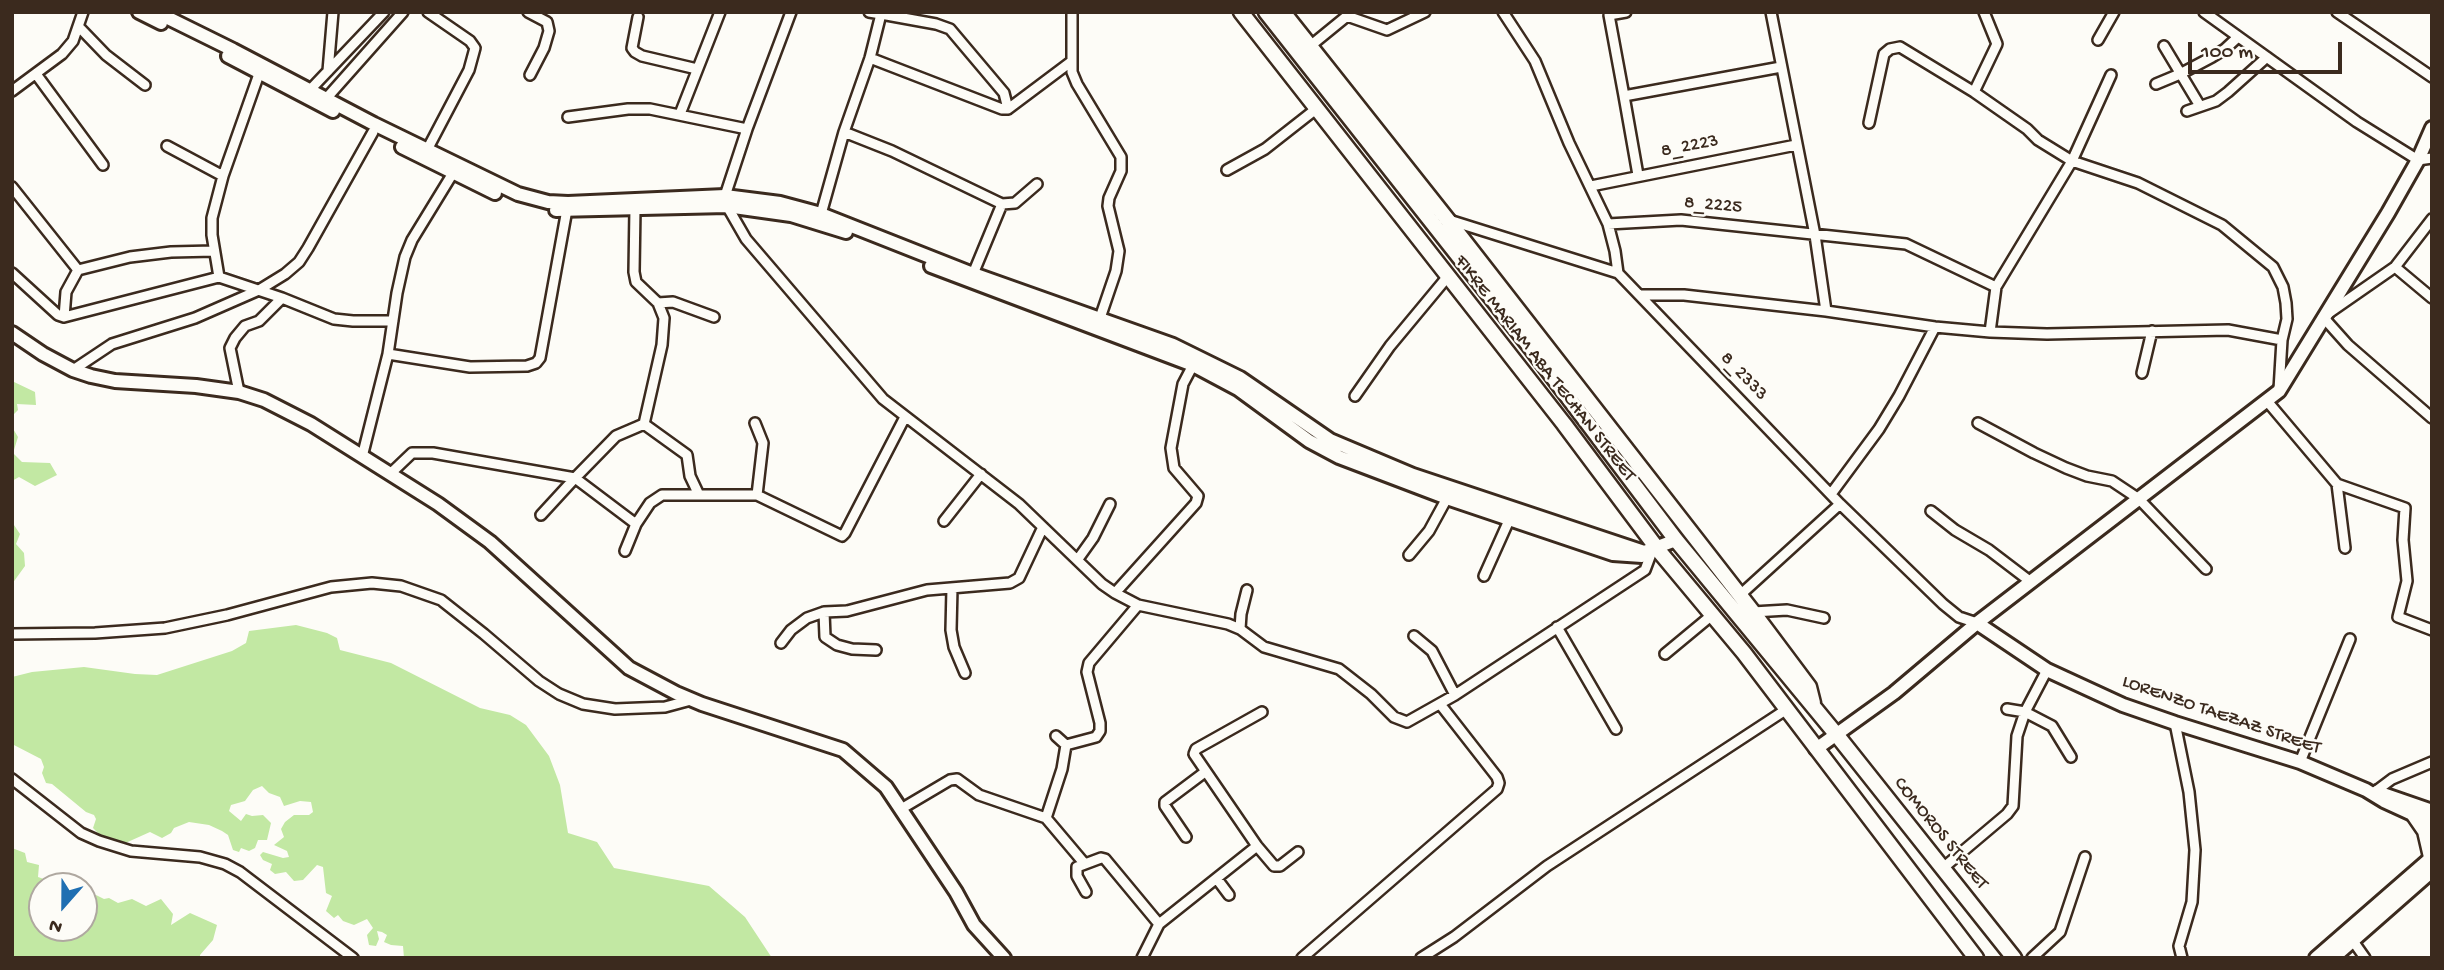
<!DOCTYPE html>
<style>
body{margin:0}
#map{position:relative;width:2444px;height:970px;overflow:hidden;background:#fdfcf7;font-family:"Gochi Hand",sans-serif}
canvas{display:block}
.frame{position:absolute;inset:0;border:14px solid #3b2a1e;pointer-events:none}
.north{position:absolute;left:28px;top:872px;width:70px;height:70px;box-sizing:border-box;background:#fdfcf7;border:2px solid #afa8a0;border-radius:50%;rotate:201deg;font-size:19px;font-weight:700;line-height:28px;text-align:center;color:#3b2a1e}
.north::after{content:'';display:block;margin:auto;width:24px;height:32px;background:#1f6fb2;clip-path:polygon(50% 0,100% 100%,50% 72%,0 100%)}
.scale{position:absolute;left:2188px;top:42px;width:154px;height:32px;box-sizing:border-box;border:4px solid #3b2a1e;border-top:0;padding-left:9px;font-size:21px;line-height:24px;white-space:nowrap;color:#3b2a1e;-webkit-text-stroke:5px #fdfcf7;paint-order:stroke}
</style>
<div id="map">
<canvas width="2444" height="970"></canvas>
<div class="frame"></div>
<div class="north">N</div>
<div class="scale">100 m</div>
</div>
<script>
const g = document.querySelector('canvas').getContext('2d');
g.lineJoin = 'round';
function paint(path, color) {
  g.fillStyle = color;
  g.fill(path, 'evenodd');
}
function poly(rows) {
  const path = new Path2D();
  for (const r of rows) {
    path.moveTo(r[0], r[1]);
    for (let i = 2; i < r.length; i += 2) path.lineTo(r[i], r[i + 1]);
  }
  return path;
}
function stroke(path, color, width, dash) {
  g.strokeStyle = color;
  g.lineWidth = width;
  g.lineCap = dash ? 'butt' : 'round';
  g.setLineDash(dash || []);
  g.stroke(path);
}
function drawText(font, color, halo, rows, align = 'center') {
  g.font = font + ' "Gochi Hand",sans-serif';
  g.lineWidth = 5;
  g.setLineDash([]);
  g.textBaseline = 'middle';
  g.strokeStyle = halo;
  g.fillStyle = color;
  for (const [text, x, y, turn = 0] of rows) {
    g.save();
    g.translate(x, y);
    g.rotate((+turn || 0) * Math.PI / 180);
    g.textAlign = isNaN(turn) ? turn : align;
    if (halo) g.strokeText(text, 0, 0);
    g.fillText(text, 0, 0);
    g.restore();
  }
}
const green = poly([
 [12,381,35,392,36,405,17,404,18,410,12,416],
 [12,427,18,437,13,453,22,462,50,463,57,475,35,486,19,477,12,481],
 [12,522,20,534,16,544,24,553,25,566,12,584],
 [296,625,327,633,337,638,340,650,391,663,480,708,510,715,526,725,549,756,560,785,568,833,597,842,614,868,709,886,745,917,772,958,404,958,403,946,391,945,384,942,387,935,382,932,377,931,379,939,376,946,369,945,367,935,373,928,367,919,354,925,343,921,338,915,334,918,326,911,332,896,326,893,323,867,317,865,303,880,294,881,286,872,275,874,270,870,272,864,263,860,260,855,263,852,283,858,289,857,287,851,274,845,284,837,281,829,285,822,294,815,309,815,313,812,311,802,300,801,284,806,280,797,269,793,262,786,253,790,245,801,231,805,229,811,241,821,246,814,252,816,263,815,271,823,267,840,258,840,255,848,249,851,241,848,239,852,233,850,228,835,222,831,209,825,189,822,174,828,171,833,162,838,150,832,121,845,99,834,93,828,96,819,94,815,86,812,52,784,46,783,42,773,44,767,41,759,12,744,12,677,32,672,84,667,135,674,157,675,232,651,246,643,249,631],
 [12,848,25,853,27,862,39,865,38,877,64,886,42,886,42,928,84,928,84,897,96,895,104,899,109,898,118,903,132,899,146,906,161,899,173,914,171,925,190,913,217,925,213,940,200,955,200,958,12,958]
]);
const street = poly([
 [528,12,547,22,549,31,544,48,530,75],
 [791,12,747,129,725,196,727,206,746,239,883,399,1019,504,1102,584,1115,593,1138,605,1228,624,1240,629,1264,647,1339,669,1371,694,1394,717,1407,722,1455,695,1645,570,1651,554],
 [882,12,881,14,936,24,950,29,1004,93,1008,109],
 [1072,12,1072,72,1077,84,1121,157,1121,171,1109,198,1108,206,1119,251,1116,271,1100,318],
 [1503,12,1535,61,1569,143,1608,224,1615,251,1618,273],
 [1626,12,1609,15,1624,96,1781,67],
 [1771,12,1815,235,1826,311],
 [2204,12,2357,122,2418,160,2432,158],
 [2337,12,2432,77],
 [638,17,632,48,635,52,642,56,697,69],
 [79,27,106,55,145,85],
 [2098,40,2114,12],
 [2164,46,2200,106],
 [1309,47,1347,16,1387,30,1425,12],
 [870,58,1002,109,1008,109,1072,61],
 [328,71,333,12],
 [36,74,103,165],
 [2156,84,2180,74,2212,57,2225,49,2238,37],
 [12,91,62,54,73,41,83,12],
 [308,92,384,12],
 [1974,92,1997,44,1984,12],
 [1624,96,1638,175],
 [324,101,403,12],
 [2187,111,2216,101,2228,92,2267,57],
 [680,114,720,12],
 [568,117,628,109,650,109,747,129],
 [1869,123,1884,54,1890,49,1900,47,1974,92,2027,129,2038,140,2072,161,2138,183,2222,225,2273,267,2283,287,2286,303,2287,319,2282,340],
 [844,132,892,151,1002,204,973,274],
 [167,146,223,176],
 [427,150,469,70,475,48,470,41,428,12],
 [1227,170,1265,149,1316,109],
 [1591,186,1796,145],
 [12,187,78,270],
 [1002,204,1015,203,1037,184],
 [635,208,634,272,636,282,658,303,664,318,662,345,644,424],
 [821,214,844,132,870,58,881,14,869,12],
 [2432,219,2395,267,2323,317,2348,345,2432,418],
 [1449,220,1618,273,1840,504,1943,604,1959,617,1977,623],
 [1608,224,1681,220,1906,244,1996,287,1990,332],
 [2395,267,2432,298],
 [12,273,58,315,64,317,219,277],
 [1996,287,2072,161,2111,75],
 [1641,295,1684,295,1826,311,1935,327,1990,332,2047,334,2228,330,2282,340,2279,390],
 [282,298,334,319,353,321,393,321],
 [658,303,673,302,714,317],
 [64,317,66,292,78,270,130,257,171,252,214,251],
 [388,354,397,293,405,257,412,240,453,173],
 [73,370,112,344,195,318,259,290,285,274,299,262,308,248,373,132],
 [2142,373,2152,331],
 [239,392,230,348,235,338,245,326,259,321,282,298,219,277,212,235,212,218,223,176,259,74],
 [1355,396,1390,346,1449,275],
 [2267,401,2337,484,2405,508,2403,540,2407,581,2398,617,2432,630],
 [755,423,763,443,757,495],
 [1978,423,2034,453,2066,468,2087,476,2112,481,2139,499,2206,569],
 [644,424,687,455,690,476,699,495],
 [362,457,388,354,470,367,527,366,536,363,540,358,568,204],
 [390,474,412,453,433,453,575,478,616,436,644,424],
 [2337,484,2345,548],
 [1831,494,1879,429,1899,396,1935,327],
 [1931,511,1955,530,1989,550,2031,582],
 [541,515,575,478,636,524,650,503,662,495,757,495,842,536,845,533,905,417],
 [944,521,981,474],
 [625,551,636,524],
 [1409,555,1429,531,1447,498],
 [1078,559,1093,538,1110,504],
 [1484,576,1510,518],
 [952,588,951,630,954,647,965,673],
 [1115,593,1196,503,1198,496,1174,468,1171,448,1183,384,1193,365],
 [1739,596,1840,504],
 [824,612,825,637,837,645,852,649,876,650],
 [1753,612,1787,610,1824,618],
 [1557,627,1616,729],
 [1240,629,1241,614,1247,590],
 [12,634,95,633,165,628,227,615,331,587,372,583,401,586,441,600,484,634,539,681,559,694,583,704,615,709,665,707,691,700],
 [1414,636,1432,651,1455,695],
 [781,643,791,630,807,618,824,612,847,611,927,590,1010,583,1019,578,1043,527],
 [1665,654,1712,615],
 [2007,709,2025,712,2052,726,2071,757],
 [1262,712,1196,749,1194,754,1257,846,1274,866,1280,866,1298,852],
 [2175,723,2189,792,2195,850,2192,902,2179,946,2182,958],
 [1066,745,1096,737,1100,731,1100,723,1087,672,1089,663,1138,605],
 [2300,762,2350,639],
 [12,779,81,833,99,841,131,851,200,857,225,864,240,872,353,958],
 [2376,791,2392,779,2432,762],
 [901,809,950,780,957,779,979,795,1046,818,1084,863],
 [1046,818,1062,769,1066,745,1056,736],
 [1186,837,1165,806,1165,802,1205,772],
 [1943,868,2007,814,2013,806,2017,736,2025,712,2047,670],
 [1217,879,1229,895],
 [1086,892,1077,876,1077,867,1101,858,1105,859,1159,924],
 [2353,941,2365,958],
 [1142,958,1159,924,1257,846],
 [1302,958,1497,789,1499,783,1497,777,1440,704],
 [1421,958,1454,937,1547,866,1787,709],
 [2032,958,2060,932,2085,857]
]);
const secondary = poly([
 [139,12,161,23],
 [156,12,233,50,374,124,518,194,548,202,568,203,725,196,780,203,821,214,973,274,1173,345,1240,378,1330,440,1413,475,1644,552,1676,540],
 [228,56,333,111],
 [402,147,495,193],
 [556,210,727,206,791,215,846,232],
 [931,266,1193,365,1238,389,1309,441,1339,457,1447,498,1613,554,1642,556],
 [12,333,43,354,73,370,91,376,115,381,196,386,239,392,264,400,311,424,438,504,490,542,629,668,676,693,702,704,843,750,886,787,956,892,974,925,1004,958],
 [1977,623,2047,670,2123,705,2175,723,2300,762,2366,790,2384,801,2432,823],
 [1816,749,1894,693,1977,623,2279,391,2388,213,2418,160,2432,128],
 [2377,792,2432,811],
 [2316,958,2432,857],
 [2333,958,2432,871]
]);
const primary = poly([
 [1241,12,1564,424,1659,551,1744,653,1976,958],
 [1266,12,1531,348,1676,540,1836,734,2014,958],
 [1283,12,1447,219,1753,612,1809,687,1813,703],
 [2414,815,2425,831,2431,857]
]);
const streetNames = [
 ["8_2223",1690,147,-11],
 ["8_2225",1713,206,5],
 ["FIKRE MARIAM ABA TECHAN STREET",1544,369,52],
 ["8_2333",1743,377,46],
 ["LORENZO TAEZAZ STREET",2221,716,19],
 ["COMOROS STREET",1940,834,51]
];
paint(green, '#c2e8a3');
stroke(street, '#3b2a1e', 14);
stroke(secondary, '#3b2a1e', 18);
stroke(primary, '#3b2a1e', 19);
stroke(street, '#fdfcf7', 9);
stroke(secondary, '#fdfcf7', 12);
stroke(primary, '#fdfcf7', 14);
drawText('19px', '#3b2a1e', '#fdfcf7', streetNames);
</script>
